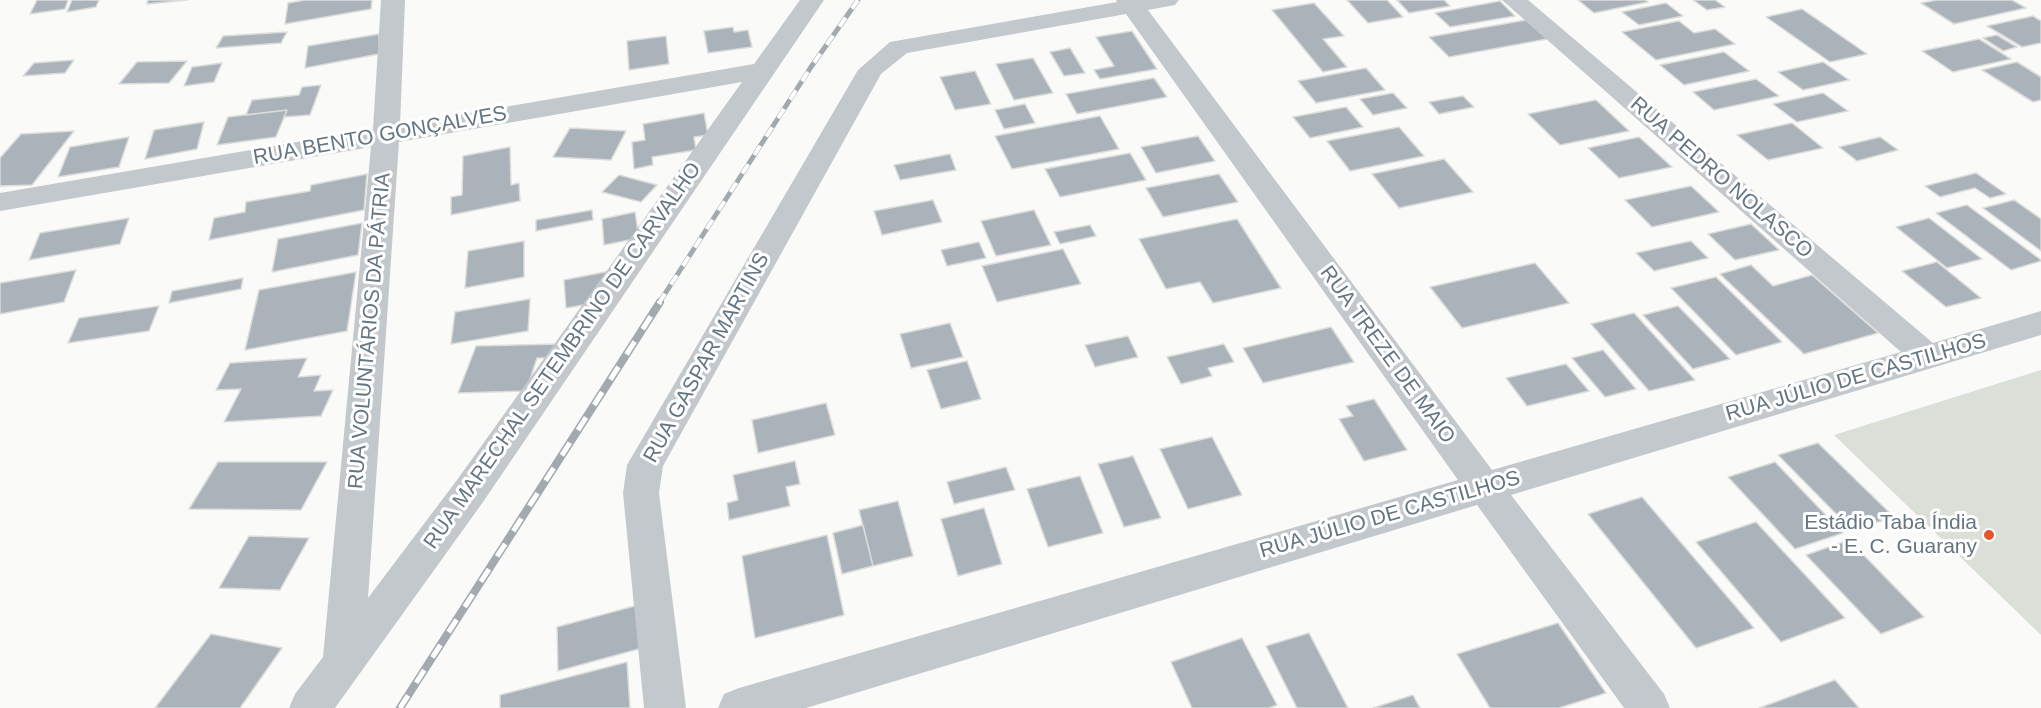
<!DOCTYPE html>
<meta charset="utf-8">
<style>
body{margin:0}
canvas{display:block;background:#fafaf8}
</style>
<canvas width="2041" height="708"></canvas>
<script>
const g = document.querySelector('canvas').getContext('2d');
g.lineJoin = 'round';
function paint(path, color) {
  g.fillStyle = color;
  g.fill(path, 'evenodd');
}
function poly(rows) {
  const path = new Path2D();
  for (const r of rows) {
    path.moveTo(r[0], r[1]);
    for (let i = 2; i < r.length; i += 2) path.lineTo(r[i], r[i + 1]);
  }
  return path;
}
function stroke(path, color, width, dash) {
  g.strokeStyle = color;
  g.lineWidth = width;
  g.lineCap = dash ? 'butt' : 'round';
  g.setLineDash(dash || []);
  g.stroke(path);
}
function drawText(font, color, halo, rows, align = 'center') {
  g.font = font + ' Arial,sans-serif';
  g.lineWidth = 6;
  g.setLineDash([]);
  g.textBaseline = 'middle';
  g.strokeStyle = halo;
  g.fillStyle = color;
  for (const [text, x, y, turn = 0] of rows) {
    g.save();
    g.translate(x, y);
    g.rotate((+turn || 0) * Math.PI / 180);
    g.textAlign = isNaN(turn) ? turn : align;
    if (halo) g.strokeText(text, 0, 0);
    g.fillText(text, 0, 0);
    g.restore();
  }
}
const green = poly([
 [2041,370,2041,635,1834,435]
]);
const building = poly([
 [37,0,68,0,65,9,30,14,37,0],
 [72,0,99,0,96,7,67,12,72,0],
 [148,0,187,0,147,4,148,0],
 [305,0,372,0,371,9,285,24,288,3,305,0],
 [1347,0,1387,0,1403,17,1368,23,1347,0],
 [1397,0,1444,0,1450,6,1409,13,1397,0],
 [1578,0,1645,0,1648,2,1594,13,1578,0],
 [1693,0,1715,0,1725,7,1707,10,1693,0],
 [1937,0,2012,0,2026,8,1954,24,1921,3,1937,0],
 [1500,1,1515,16,1450,27,1435,13,1500,1],
 [1314,3,1344,36,1323,39,1347,67,1323,72,1272,10,1314,3],
 [1666,3,1683,16,1639,25,1622,12,1666,3],
 [1802,9,1867,54,1830,62,1766,17,1802,9],
 [2033,16,2041,21,2041,43,2022,47,1987,26,2033,16],
 [1526,20,1547,39,1449,57,1429,37,1526,20],
 [1679,21,1694,33,1715,29,1735,44,1656,60,1622,32,1679,21],
 [733,27,734,32,748,30,752,47,708,53,704,31,733,27],
 [1132,31,1157,69,1100,79,1094,70,1114,66,1096,37,1132,31],
 [287,32,281,43,216,48,223,36,287,32],
 [379,34,379,54,305,68,308,46,379,34],
 [1997,35,2017,47,2003,51,1983,38,1997,35],
 [666,36,669,64,629,70,627,41,666,36],
 [1979,39,2011,59,1953,72,1922,51,1979,39],
 [1070,48,1085,73,1064,76,1050,52,1070,48],
 [1724,52,1749,71,1684,85,1660,65,1724,52],
 [1033,58,1053,93,1014,100,996,64,1033,58],
 [74,60,65,73,23,76,34,63,74,60],
 [187,61,169,83,119,84,137,62,187,61],
 [1823,62,1849,80,1803,90,1778,72,1823,62],
 [2017,62,2041,77,2041,100,2033,102,1982,70,2017,62],
 [222,63,214,82,184,86,192,67,222,63],
 [1366,68,1385,90,1316,103,1298,81,1366,68],
 [975,71,991,104,955,110,940,77,975,71],
 [1154,78,1167,97,1077,114,1066,94,1154,78],
 [1756,79,1779,96,1714,110,1693,92,1756,79],
 [321,85,310,115,284,117,287,110,246,115,252,100,299,95,302,87,321,85],
 [1393,93,1407,108,1373,115,1360,99,1393,93],
 [1823,93,1848,111,1797,122,1773,104,1823,93],
 [1463,96,1474,107,1439,114,1429,102,1463,96],
 [1596,100,1629,131,1560,145,1528,114,1596,100],
 [1025,104,1035,123,1004,129,995,110,1025,104],
 [1346,107,1363,127,1310,138,1293,117,1346,107],
 [287,110,276,137,217,145,228,117,287,110],
 [704,113,708,135,694,137,696,150,652,157,653,165,634,169,632,142,645,140,643,124,704,113],
 [1100,116,1119,149,1012,169,995,136,1100,116],
 [204,122,197,149,145,159,154,130,204,122],
 [1792,123,1823,148,1768,160,1737,135,1792,123],
 [1399,127,1424,156,1350,171,1327,141,1399,127],
 [570,128,626,131,611,160,553,157,570,128],
 [74,131,32,185,0,186,0,158,21,134,74,131],
 [1198,136,1215,161,1156,173,1141,147,1198,136],
 [129,137,119,167,58,177,70,147,129,137],
 [1639,137,1672,167,1619,178,1588,148,1639,137],
 [1880,137,1898,150,1857,161,1839,147,1880,137],
 [510,147,511,185,519,183,520,201,451,215,451,197,462,195,463,156,510,147],
 [1130,153,1146,180,1060,197,1045,169,1130,153],
 [950,154,956,170,900,180,894,165,950,154],
 [1444,159,1473,192,1399,208,1372,174,1444,159],
 [1976,173,2006,194,1990,198,1975,188,1940,197,1925,186,1976,173],
 [367,174,364,210,209,240,214,218,245,212,246,202,310,191,311,185,367,174],
 [1219,174,1238,202,1163,217,1146,188,1219,174],
 [619,175,657,185,641,202,602,192,619,175],
 [1691,186,1719,212,1652,227,1625,200,1691,186],
 [933,200,942,222,882,235,874,211,933,200],
 [2014,200,2041,219,2041,251,1983,208,2014,200],
 [1967,205,2041,260,2041,261,2011,270,1936,213,1967,205],
 [592,210,593,220,536,231,536,220,592,210],
 [1034,210,1051,245,996,256,981,221,1034,210],
 [635,212,639,238,604,245,602,219,635,212],
 [129,218,120,244,29,260,40,233,129,218],
 [1929,218,1982,259,1947,268,1896,227,1929,218],
 [1237,219,1281,288,1213,303,1200,282,1166,289,1139,239,1237,219],
 [362,223,358,255,272,272,278,239,362,223],
 [1751,224,1779,250,1735,260,1708,234,1751,224],
 [1090,225,1096,236,1060,244,1054,232,1090,225],
 [524,241,524,277,465,288,468,251,524,241],
 [1691,241,1708,258,1654,271,1636,253,1691,241],
 [979,242,986,258,947,266,941,250,979,242],
 [1063,249,1081,284,997,302,982,266,1063,249],
 [1937,262,1981,298,1946,307,1902,271,1937,262],
 [1535,263,1569,303,1462,328,1430,287,1535,263],
 [1751,265,1773,286,1812,275,1878,333,1804,354,1720,274,1751,265],
 [76,270,64,302,0,314,0,283,76,270],
 [610,271,589,304,566,308,564,280,610,271],
 [356,272,347,331,245,350,259,290,356,272],
 [1716,277,1782,342,1736,355,1671,288,1716,277],
 [243,278,241,289,169,303,172,291,243,278],
 [530,299,528,331,451,344,455,312,530,299],
 [159,306,149,331,68,343,79,318,159,306],
 [1678,306,1730,359,1693,369,1643,315,1678,306],
 [1634,313,1695,380,1649,391,1591,324,1634,313],
 [950,323,963,357,911,368,900,334,950,323],
 [1331,327,1354,362,1263,383,1243,348,1331,327],
 [1128,336,1138,357,1095,367,1085,345,1128,336],
 [558,344,554,358,537,358,526,391,458,393,476,346,558,344],
 [1224,344,1234,362,1208,368,1212,376,1181,384,1167,357,1224,344],
 [1603,350,1636,389,1605,397,1572,358,1603,350],
 [307,358,298,377,321,375,314,391,333,390,321,416,224,422,241,389,216,390,230,363,307,358],
 [967,361,981,399,941,409,927,370,967,361],
 [1566,364,1589,391,1527,406,1506,378,1566,364],
 [1374,399,1407,450,1364,461,1339,419,1353,416,1346,406,1374,399],
 [826,403,835,435,758,453,752,420,826,403],
 [1212,437,1242,495,1188,509,1160,449,1212,437],
 [1818,443,1894,517,1852,530,1778,455,1818,443],
 [1133,456,1161,518,1124,527,1098,464,1133,456],
 [795,461,800,484,786,487,790,506,729,520,727,503,738,500,733,475,795,461],
 [218,462,327,462,301,510,189,509,218,462],
 [1775,462,1843,533,1795,549,1728,477,1775,462],
 [1006,467,1015,490,954,504,947,482,1006,467],
 [1080,476,1103,533,1048,547,1027,489,1080,476],
 [1642,497,1754,628,1696,648,1588,514,1642,497],
 [898,501,913,556,873,566,859,510,898,501],
 [984,508,1002,564,958,576,941,519,984,508],
 [1756,522,1845,618,1781,642,1696,542,1756,522],
 [863,525,873,566,842,574,833,533,863,525],
 [827,535,844,615,755,638,742,556,827,535],
 [249,536,309,538,280,590,219,588,249,536],
 [1849,540,1924,617,1881,634,1806,555,1849,540],
 [642,604,646,647,558,671,557,627,642,604],
 [1558,623,1606,693,1559,708,1490,708,1457,654,1558,623],
 [1309,633,1348,708,1297,708,1266,646,1309,633],
 [211,634,282,648,240,708,155,708,211,634],
 [1242,638,1277,705,1269,708,1192,708,1171,662,1242,638],
 [627,662,630,708,500,708,500,695,627,662],
 [1835,680,1859,708,1759,708,1835,680],
 [1413,695,1420,708,1373,708,1413,695]
]);
const street = poly([
 [381,0,405,0,400,125,754,64,800,0,824,0,483,502,335,708,289,708,295,694,323,657,371,147,0,211,0,193,373,129,381,0],
 [742,82,457,480,368,598,399,142,742,82],
 [1116,0,1179,0,1175,5,1148,10,1492,470,1901,352,1502,0,1528,0,1933,343,2041,311,2041,335,1511,495,1664,694,1670,708,1624,708,1477,505,806,708,718,708,724,694,739,688,1458,480,1126,14,907,53,881,74,663,466,659,493,686,708,644,708,623,493,627,465,858,70,890,42,1117,2,1116,0]
]);
const railFar1 = poly([
 [659,303,811,67,858,0]
]);
const rail = poly([
 [400,708,660,302]
]);
const markers = [
 [1989,535,6,"#e4572e"]
];
const streetNames = [
 ["RUA BENTO GONÇALVES",380,136,-10],
 ["RUA PEDRO NOLASCO",1721,178,41],
 ["RUA VOLUNTÁRIOS DA PÁTRIA",370,331,-85],
 ["RUA TREZE DE MAIO",1387,355,54],
 ["RUA MARECHAL SETEMBRINO DE CARVALHO",563,356,-55],
 ["RUA GASPAR MARTINS",707,358,-61],
 ["RUA JÚLIO DE CASTILHOS",1856,378,-16],
 ["RUA JÚLIO DE CASTILHOS",1390,515,-16]
];
const poiNames = [
 ["Estádio Taba Índia",1977,523],
 ["- E. C. Guarany",1977,547]
];
paint(green, '#dadfd7');
paint(building, '#aab3b9');
stroke(building, '#dcdcda', 1.5);
paint(street, '#c3c8cc');
stroke(railFar1, '#a2aab0', 5);
stroke(rail, '#a2aab0', 8);
stroke(railFar1, '#fff', 4, [11]);
stroke(rail, '#fff', 5, [15]);
for (const [x, y, r, color] of markers) {
  const dot = new Path2D();
  dot.arc(x, y, r, 0, 2 * Math.PI);
  g.fillStyle = color;
  g.fill(dot);
  stroke(dot, '#fff', 2);
}
drawText('21px', '#657683', '#fff', streetNames);
drawText('21px', '#657683', '#fff', poiNames, 'right');
</script>
